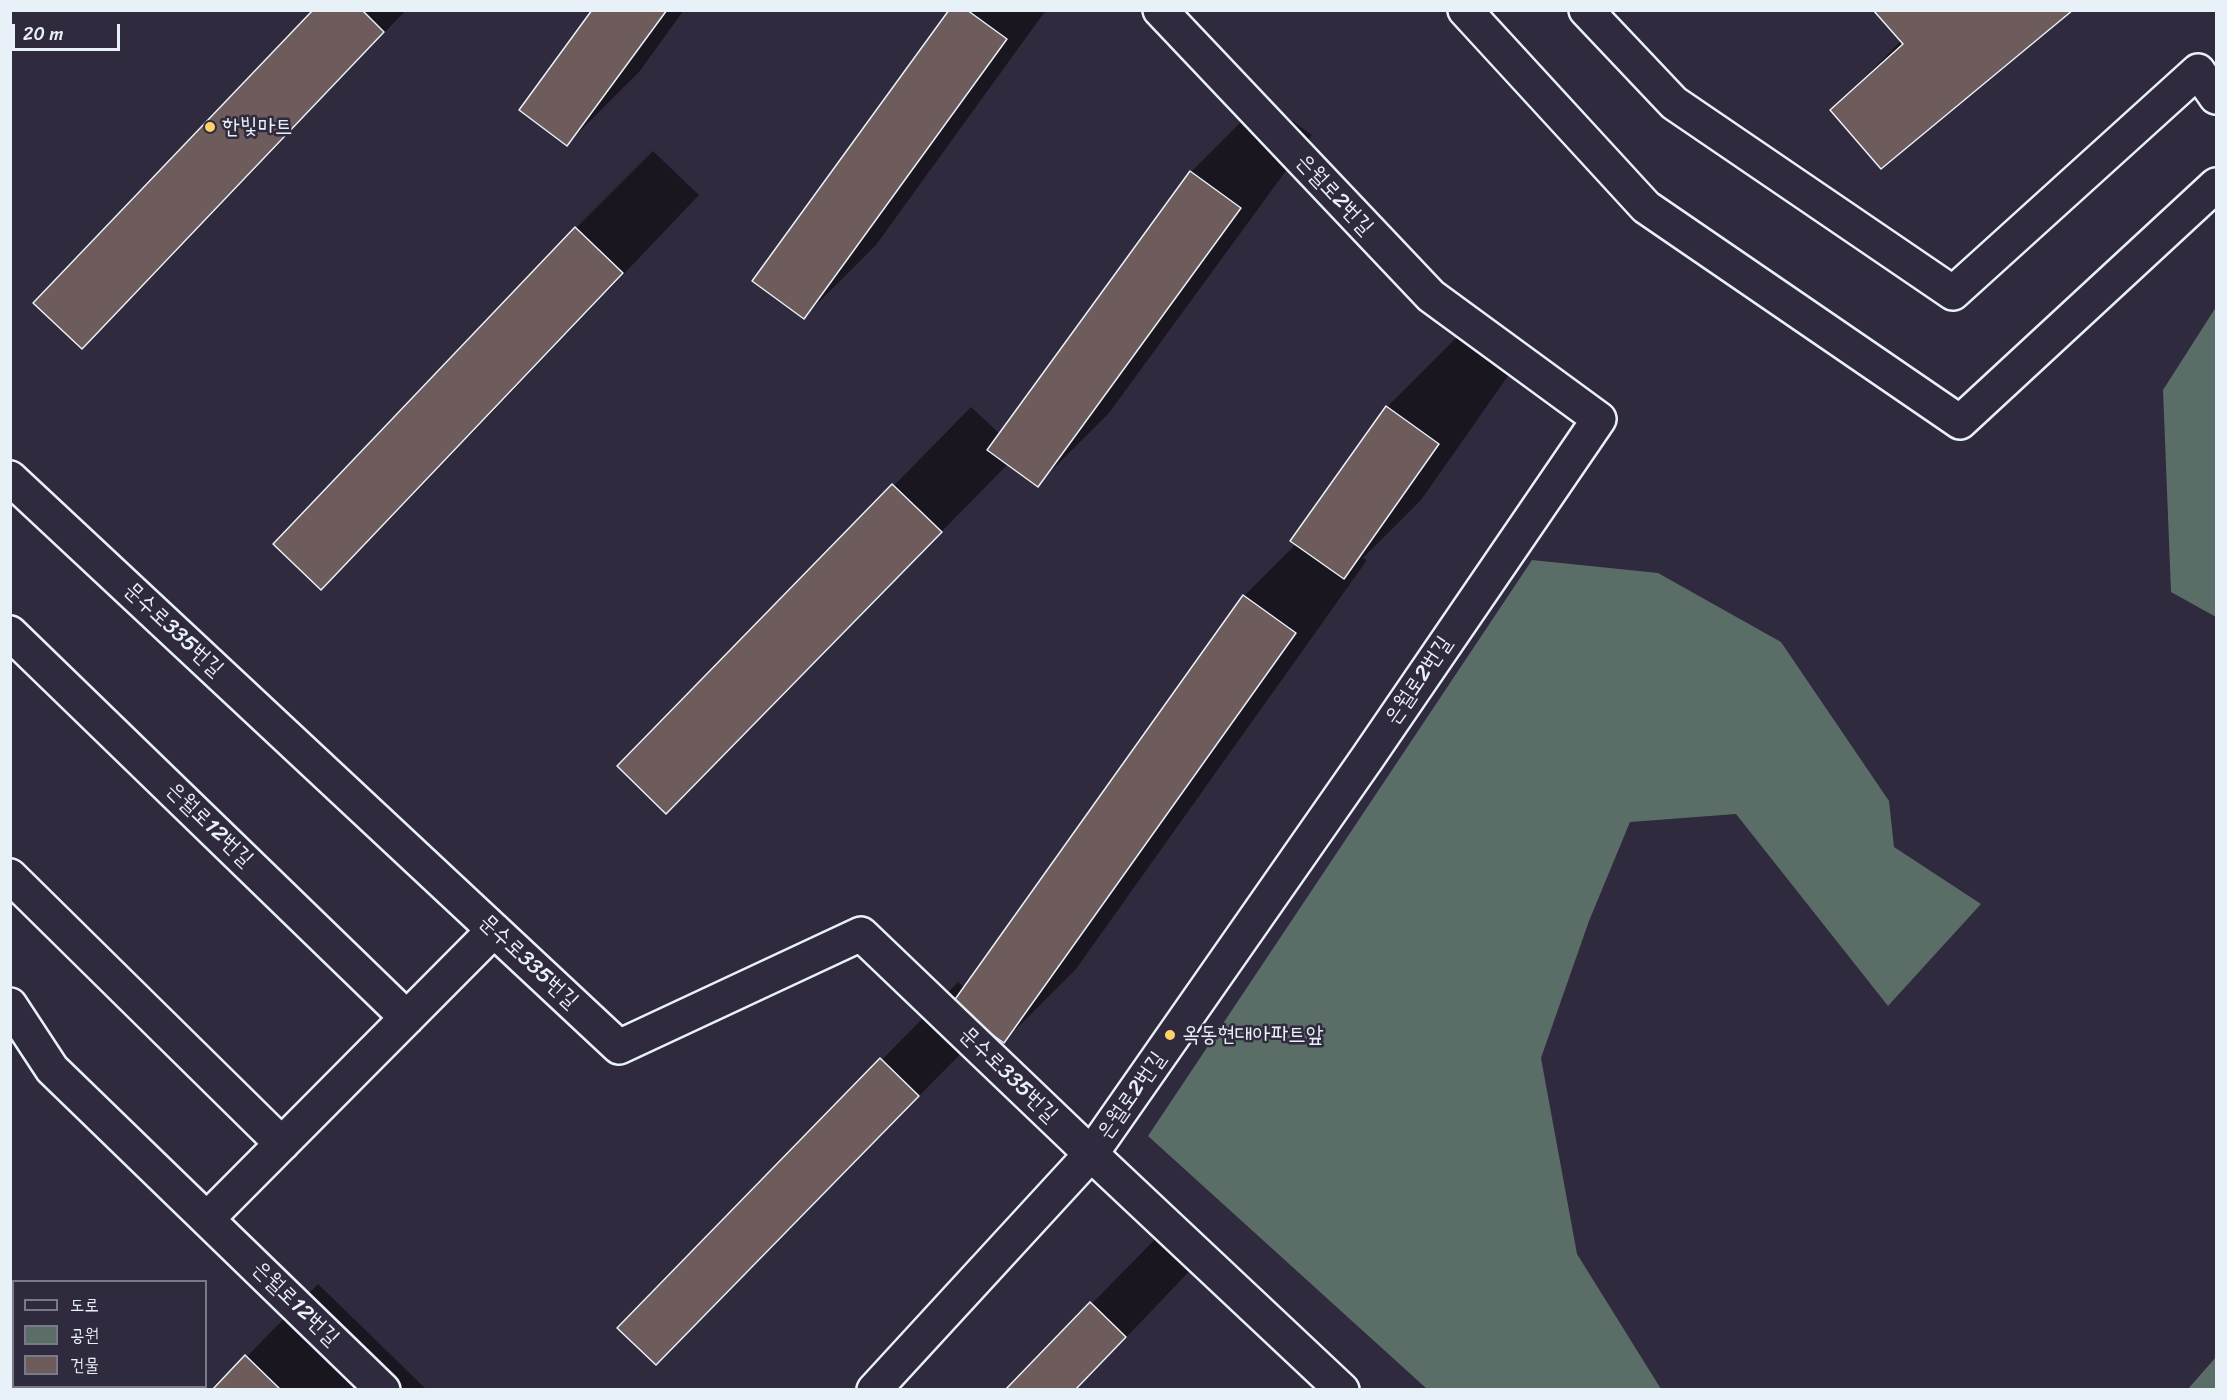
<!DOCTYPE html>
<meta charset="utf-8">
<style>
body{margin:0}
#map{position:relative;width:2227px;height:1400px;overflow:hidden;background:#2f2a3d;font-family:Sriracha,"Poor Story",sans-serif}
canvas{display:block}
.frame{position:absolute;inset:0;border:12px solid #e8f1f8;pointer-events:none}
.legend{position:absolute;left:12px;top:1280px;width:195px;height:108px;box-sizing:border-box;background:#2f2a3d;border:2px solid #797a88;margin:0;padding:8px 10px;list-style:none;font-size:18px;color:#e8f1f8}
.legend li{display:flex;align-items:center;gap:12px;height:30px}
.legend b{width:30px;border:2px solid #797a88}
.scale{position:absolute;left:12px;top:24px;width:108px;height:27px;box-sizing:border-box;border:3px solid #e8f1f8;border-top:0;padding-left:8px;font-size:18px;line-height:21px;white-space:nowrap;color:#e8f1f8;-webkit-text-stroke:4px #2f2a3d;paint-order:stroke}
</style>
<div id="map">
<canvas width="2227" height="1400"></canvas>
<div class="frame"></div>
<ul class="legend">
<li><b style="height:8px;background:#2f2a3d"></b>도로</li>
<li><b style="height:16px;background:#5a6d66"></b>공원</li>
<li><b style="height:16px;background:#6e5b5b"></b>건물</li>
</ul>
<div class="scale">20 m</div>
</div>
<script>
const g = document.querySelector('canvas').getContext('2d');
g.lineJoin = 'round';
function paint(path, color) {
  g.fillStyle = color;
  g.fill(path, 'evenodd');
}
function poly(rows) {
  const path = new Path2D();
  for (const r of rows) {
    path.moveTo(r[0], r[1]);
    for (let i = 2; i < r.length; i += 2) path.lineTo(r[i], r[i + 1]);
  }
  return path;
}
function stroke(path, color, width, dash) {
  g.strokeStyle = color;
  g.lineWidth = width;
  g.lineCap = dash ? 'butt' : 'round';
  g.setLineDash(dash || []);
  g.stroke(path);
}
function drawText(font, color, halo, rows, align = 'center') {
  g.font = font + ' Sriracha,"Poor Story",sans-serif';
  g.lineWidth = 5;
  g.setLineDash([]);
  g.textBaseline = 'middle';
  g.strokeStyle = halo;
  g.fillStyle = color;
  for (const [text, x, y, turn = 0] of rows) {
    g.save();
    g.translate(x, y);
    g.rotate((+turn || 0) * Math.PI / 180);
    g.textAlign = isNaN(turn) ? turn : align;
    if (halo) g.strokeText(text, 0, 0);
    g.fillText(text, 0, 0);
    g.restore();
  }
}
const green = poly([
 [2216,307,2216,617,2171,592,2163,390],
 [1532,560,1658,573,1781,642,1889,801,1894,847,1981,904,1888,1006,1736,814,1630,822,1589,921,1541,1058,1577,1254,1661,1389,1427,1389,1148,1136],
 [2216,1357,2216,1389,2188,1389]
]);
const shadow = poly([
 [315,10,406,10,159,270,82,347],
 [594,10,684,10,639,72,567,144],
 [951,10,1046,10,876,245,804,317],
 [2071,10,1832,111,1902,40],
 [1263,100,1312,135,1109,413,1037,485,1008,464,666,812,619,766,971,407,1000,434,1191,172],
 [653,151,699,195,398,511,321,588,275,544,576,228],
 [1464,330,1515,366,1421,500,1363,558,1367,560,1076,969,1004,1041,986,1028,656,1363,620,1328,958,982,965,988,1244,596,1296,544,1387,407],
 [1168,1226,1201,1259,1076,1390,1007,1390],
 [318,1284,427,1390,214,1390]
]);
const building = poly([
 [313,10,362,10,384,32,82,349,33,303,313,10],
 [592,10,667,10,567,146,519,110,592,10],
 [949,10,967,10,1007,39,804,319,752,281,949,10],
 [1873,10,2073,10,1881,169,1830,110,1903,44,1873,10],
 [1190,171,1241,208,1038,487,987,450,1190,171],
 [575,227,623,273,321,590,273,544,575,227],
 [1386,406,1439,444,1344,579,1290,541,1386,406],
 [892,484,942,532,666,814,617,766,892,484],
 [1243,595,1296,633,1004,1043,951,1005,1243,595],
 [880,1058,919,1096,656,1365,617,1328,880,1058],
 [1090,1302,1126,1337,1075,1390,1005,1390,1090,1302],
 [245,1355,281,1390,212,1390,245,1355]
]);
const minor = poly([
 [1465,10,1646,207,1960,422,2216,185],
 [1586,10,1674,103,1953,293,2198,71,2216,97],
 [10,478,619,1047,861,934,1091,1154,1342,1390],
 [10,633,407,1018],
 [10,876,282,1144],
 [10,1005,52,1069,383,1390],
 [207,1219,494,930],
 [874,1390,1091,1154,1368,757,1599,419,1431,296,1160,10]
]);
const markers = [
 [210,127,6,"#ffd166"],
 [1170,1035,6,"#ffd166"]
];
const poiNames = [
 ["한빛마트",222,127],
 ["옥동현대아파트앞",1182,1035]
];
const streetNames = [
 ["은월로2번길",1334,195,47],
 ["문수로335번길",173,630,43],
 ["은월로2번길",1419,681,-56],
 ["은월로12번길",209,825,44],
 ["문수로335번길",528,962,43],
 ["문수로335번길",1008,1075,44],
 ["은월로2번길",1132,1096,-55],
 ["은월로12번길",295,1304,44]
];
paint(green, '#5a6d66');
paint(shadow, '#0007');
paint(building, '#6e5b5b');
stroke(building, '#e8f1f8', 1.5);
stroke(minor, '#e8f1f8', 38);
stroke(minor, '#2f2a3d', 33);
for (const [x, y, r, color] of markers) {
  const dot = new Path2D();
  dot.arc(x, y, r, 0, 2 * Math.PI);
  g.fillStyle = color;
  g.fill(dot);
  stroke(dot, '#2f2a3d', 2);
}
drawText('22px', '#e8f1f8', '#2f2a3d', poiNames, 'left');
drawText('22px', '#e8f1f8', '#2f2a3d', streetNames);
</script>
